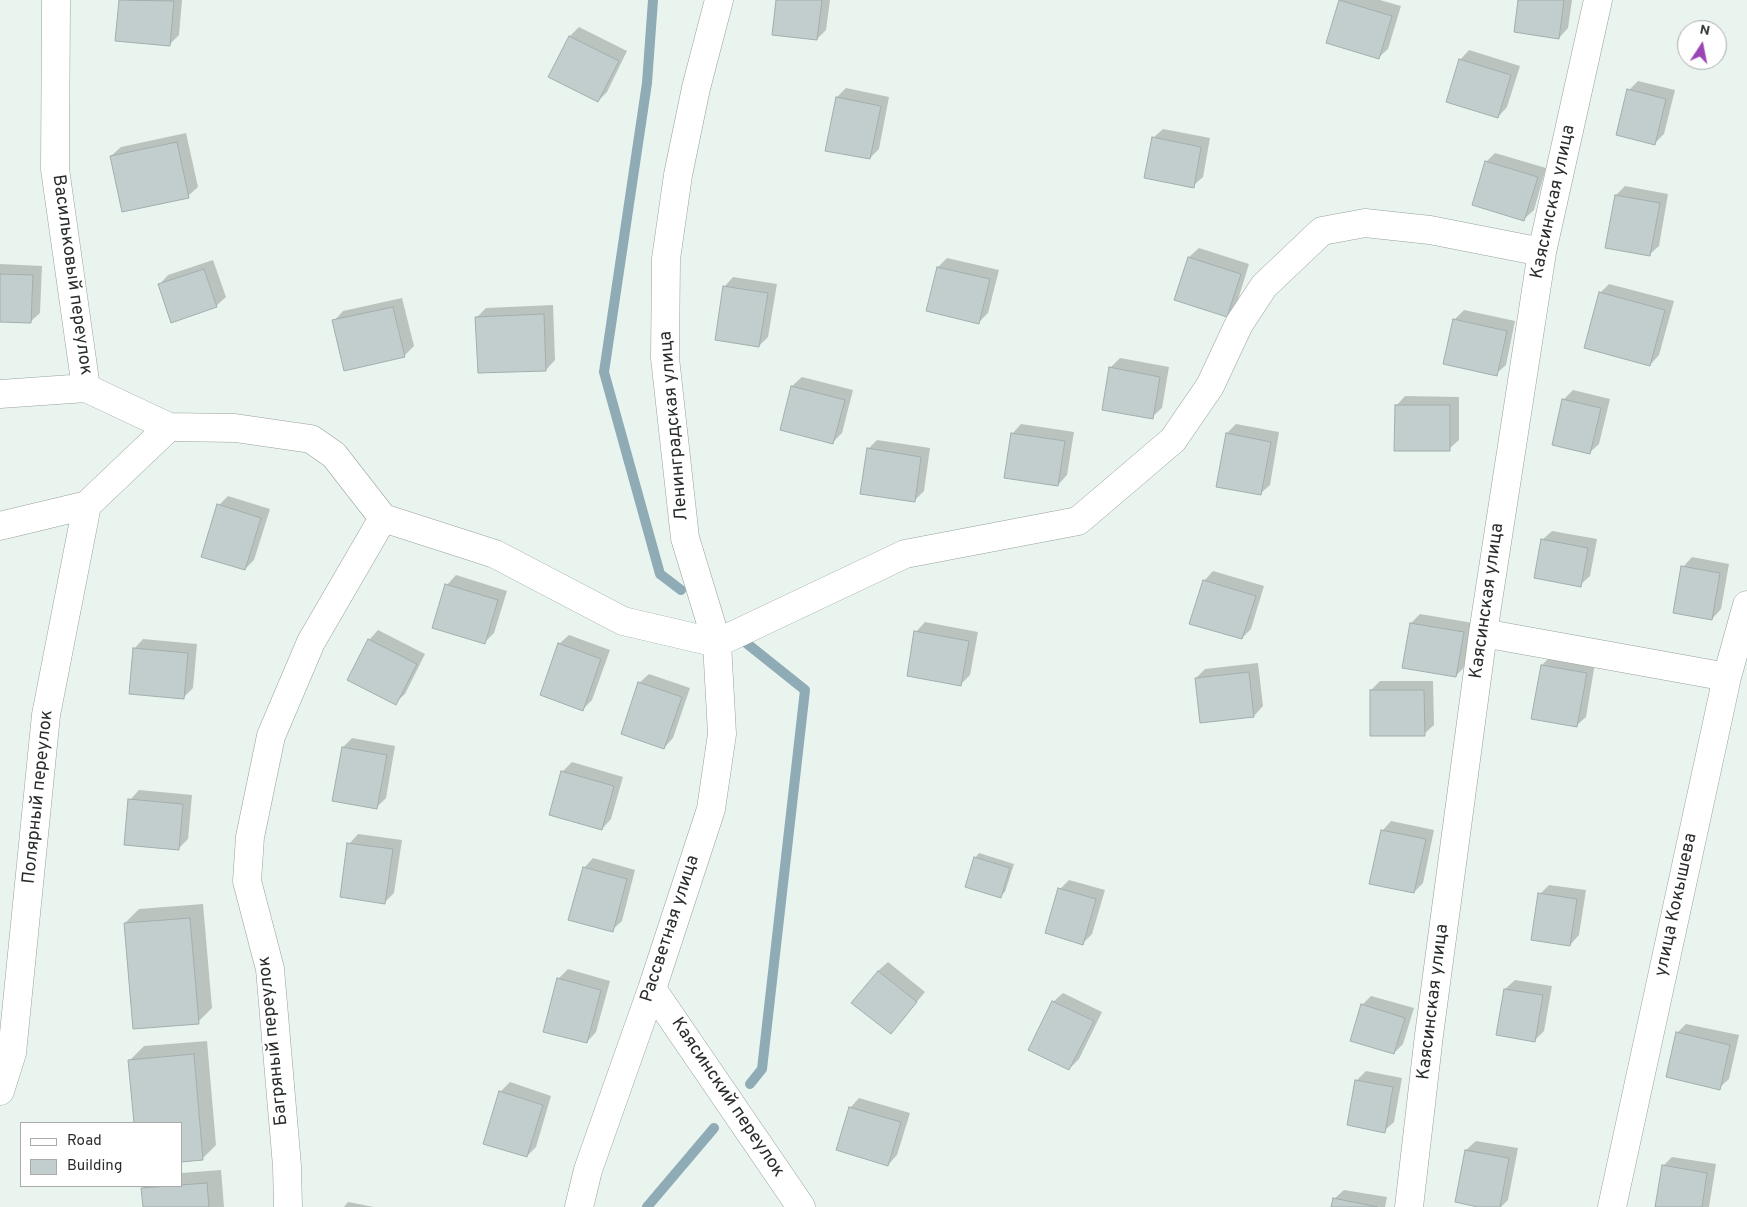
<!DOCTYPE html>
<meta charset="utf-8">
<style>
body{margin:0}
#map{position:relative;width:1747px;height:1207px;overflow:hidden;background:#eaf4ef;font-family:Overpass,sans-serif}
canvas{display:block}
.legend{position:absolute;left:20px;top:1122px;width:162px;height:65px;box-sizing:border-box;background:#fff;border:1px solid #a9abaa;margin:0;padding:6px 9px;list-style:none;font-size:15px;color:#292d2b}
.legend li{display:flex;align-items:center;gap:10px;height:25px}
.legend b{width:25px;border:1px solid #a9abaa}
.north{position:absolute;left:1677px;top:20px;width:50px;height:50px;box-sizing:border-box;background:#fff;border:1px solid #a9abaa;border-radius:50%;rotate:11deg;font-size:14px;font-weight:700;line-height:20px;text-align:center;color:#292d2b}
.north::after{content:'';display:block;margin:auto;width:18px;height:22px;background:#9a46b5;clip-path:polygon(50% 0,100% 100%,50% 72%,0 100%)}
</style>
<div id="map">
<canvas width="1747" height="1207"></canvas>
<ul class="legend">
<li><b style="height:6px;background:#fff"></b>Road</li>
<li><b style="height:14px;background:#c2cecd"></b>Building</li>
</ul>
<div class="north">N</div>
</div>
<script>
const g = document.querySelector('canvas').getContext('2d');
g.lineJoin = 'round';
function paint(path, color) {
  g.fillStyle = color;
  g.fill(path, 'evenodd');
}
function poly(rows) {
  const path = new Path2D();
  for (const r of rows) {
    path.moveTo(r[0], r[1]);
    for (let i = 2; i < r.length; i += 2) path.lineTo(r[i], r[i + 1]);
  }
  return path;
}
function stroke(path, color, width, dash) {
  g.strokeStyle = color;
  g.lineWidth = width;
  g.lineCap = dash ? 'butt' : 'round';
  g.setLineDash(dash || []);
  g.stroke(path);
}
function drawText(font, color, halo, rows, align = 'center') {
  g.font = font + ' Overpass,sans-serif';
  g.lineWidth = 4.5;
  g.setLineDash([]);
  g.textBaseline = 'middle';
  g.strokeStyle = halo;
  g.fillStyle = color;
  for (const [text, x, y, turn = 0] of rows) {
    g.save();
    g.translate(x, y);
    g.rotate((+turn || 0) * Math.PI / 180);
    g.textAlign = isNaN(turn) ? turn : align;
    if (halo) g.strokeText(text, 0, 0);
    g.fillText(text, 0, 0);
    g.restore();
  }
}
const shadow = poly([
 [120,0,182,0,179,35,169,45,116,39],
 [777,0,830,0,826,30,817,39],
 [1341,0,1380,0,1401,6,1388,49,1378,58,1328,43],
 [1519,0,1572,0,1568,28,1559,38],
 [579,27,627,51,607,92,598,101,550,77,570,36],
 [1469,50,1520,66,1507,107,1498,117,1460,60],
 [1638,81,1675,90,1664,134,1654,144,1629,90],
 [846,88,889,97,879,149,870,158,826,150,837,97],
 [1163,129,1210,138,1203,177,1193,186,1153,138],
 [186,133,198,187,188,196,111,156,121,147],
 [1495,153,1546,168,1534,210,1524,219,1486,162],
 [1625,186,1668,194,1659,246,1649,255,1616,195],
 [1199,248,1249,264,1236,306,1226,315,1176,300,1189,257],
 [947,258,999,270,988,313,979,322,938,267],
 [213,260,226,297,216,306,159,285,168,275],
 [0,264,42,266,40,313,30,322,0,321],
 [733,277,777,284,768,337,759,346,724,287],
 [1609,284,1674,301,1659,355,1650,365,1600,293],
 [402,298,414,346,404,356,334,321,343,311],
 [553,305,555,360,546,370,477,317,486,308],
 [1464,310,1515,321,1506,365,1496,374,1454,320],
 [1120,358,1169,367,1162,408,1152,417,1110,368],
 [802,377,853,390,842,433,833,442,782,429,792,386],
 [1573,390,1610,399,1599,444,1589,453,1563,400],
 [1405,396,1459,397,1459,440,1449,449,1396,406],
 [1021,424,1074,432,1067,475,1058,485,1012,434],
 [1236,424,1279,432,1270,485,1260,494,1227,433],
 [877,440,930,448,924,491,914,501,868,449],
 [228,496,270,509,254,560,245,569,219,505],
 [1552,531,1597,539,1590,576,1580,585,1542,540],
 [1692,557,1729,564,1721,609,1712,619,1683,567],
 [1213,571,1264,586,1251,629,1242,638,1204,581],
 [456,575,507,591,494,633,484,643,447,585],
 [1420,614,1473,623,1465,666,1456,676,1411,623],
 [925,622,978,632,970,675,960,685,916,632],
 [378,630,425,654,405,694,395,703,369,640],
 [569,635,610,650,592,700,583,709,559,644],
 [143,639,197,644,193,688,183,698,134,649],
 [1551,656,1595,663,1586,717,1576,726,1542,665],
 [1258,663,1263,706,1254,716,1196,678,1205,669],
 [649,674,690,688,673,738,664,748,639,683],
 [1380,681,1433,681,1434,725,1424,734,1371,690],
 [352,738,395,746,386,798,377,807,343,747],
 [572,762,623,777,611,819,602,829,562,772],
 [139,790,192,795,188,839,179,848,130,800],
 [1391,821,1434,830,1423,883,1414,892,1382,831],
 [358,834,402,840,394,893,385,902,349,844],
 [979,853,1014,864,1005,892,1000,896,975,858],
 [593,858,635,870,622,921,612,930,584,868],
 [1069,880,1105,890,1092,934,1083,943,1060,889],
 [1549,885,1586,890,1579,935,1570,945,1540,894],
 [203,904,212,1008,198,1022,125,923,139,909],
 [888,962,925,992,891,1033,878,971],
 [568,969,610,981,596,1032,587,1042,558,979],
 [1515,980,1552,986,1544,1031,1535,1040,1505,989],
 [1063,993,1102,1012,1079,1059,1069,1069,1053,1002],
 [1371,996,1414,1008,1403,1044,1394,1053,1362,1005],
 [1686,1024,1739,1035,1729,1079,1719,1088,1677,1033],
 [207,1041,216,1145,202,1159,181,1123,135,1123,130,1060,144,1046],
 [1366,1071,1402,1078,1394,1122,1384,1131,1356,1081],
 [510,1082,551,1096,536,1147,527,1156,500,1092],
 [859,1098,910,1113,897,1155,888,1165,850,1108],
 [1476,1141,1518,1148,1508,1200,1501,1207,1484,1207,1456,1202,1466,1150],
 [1672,1157,1716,1164,1709,1207,1656,1207,1663,1166],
 [221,1170,224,1207,144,1207,142,1189,145,1186,181,1186,181,1173],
 [1344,1190,1387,1197,1385,1207,1333,1207,1334,1199],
 [348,1202,374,1207,344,1207]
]);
const stream = poly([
 [653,0,647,83,604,372,660,574,681,590],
 [745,642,805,690,762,1069,750,1084],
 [647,1207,714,1128]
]);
const building = poly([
 [119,0,174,1,170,46,115,41,119,0],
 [776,0,822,0,817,40,772,35,776,0],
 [1339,0,1392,16,1379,59,1326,43,1339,0],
 [1518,0,1564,0,1559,39,1514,32,1518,0],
 [569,36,619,61,598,102,548,77,569,36],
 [1459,59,1511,75,1498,118,1446,102,1459,59],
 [1627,89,1666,99,1655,145,1616,135,1627,89],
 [836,97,881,106,870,159,825,151,836,97],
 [1152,137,1201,147,1194,188,1144,178,1152,137],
 [177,142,189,198,122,212,110,156,177,142],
 [1485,161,1538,177,1524,221,1472,205,1485,161],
 [1615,195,1660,203,1650,256,1605,248,1615,195],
 [1188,257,1241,274,1227,317,1174,300,1188,257],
 [937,267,990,279,979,324,926,311,937,267],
 [204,269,217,307,171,323,158,284,204,269],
 [0,274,33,275,31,323,0,322,0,274],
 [723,286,768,293,759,347,715,340,723,286],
 [1599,292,1665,310,1650,366,1584,348,1599,292],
 [393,307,405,357,344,371,332,320,393,307],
 [544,314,546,371,478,373,475,317,544,314],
 [1453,319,1507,331,1497,376,1443,364,1453,319],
 [1109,367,1160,377,1153,419,1102,410,1109,367],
 [791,386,845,400,833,444,780,430,791,386],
 [1562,399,1601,408,1590,454,1552,445,1562,399],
 [1395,405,1450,405,1450,451,1394,451,1395,405],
 [1011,433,1065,441,1058,486,1004,478,1011,433],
 [1226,433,1271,442,1261,495,1216,487,1226,433],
 [867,448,921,457,915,502,860,494,867,448],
 [217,504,261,518,245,570,201,557,217,504],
 [1541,539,1588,548,1581,587,1534,578,1541,539],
 [1681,566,1720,573,1712,620,1673,613,1681,566],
 [1203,580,1256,596,1242,639,1189,624,1203,580],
 [445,584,498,600,485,644,432,628,445,584],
 [1410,623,1464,632,1456,677,1402,668,1410,623],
 [914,631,969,641,961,686,907,676,914,631],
 [368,639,417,664,396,705,347,680,368,639],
 [558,643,601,659,583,711,540,695,558,643],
 [133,648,188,653,184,699,129,694,133,648],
 [1541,665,1587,673,1577,727,1531,719,1541,665],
 [1249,672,1254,717,1200,723,1195,678,1249,672],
 [638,682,682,697,664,749,621,734,638,682],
 [1370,690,1424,690,1425,736,1370,736,1370,690],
 [342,747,387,755,377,809,332,801,342,747],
 [561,771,614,786,602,830,549,815,561,771],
 [128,799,183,804,179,850,124,845,128,799],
 [1381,830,1426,839,1414,893,1369,884,1381,830],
 [347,843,393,849,385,904,340,897,347,843],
 [974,857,1010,868,1001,898,965,887,974,857],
 [583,867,627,879,613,932,568,920,583,867],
 [1058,888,1096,899,1083,945,1045,933,1058,888],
 [1538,893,1577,899,1570,946,1531,940,1538,893],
 [190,918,199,1024,133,1029,124,923,190,918],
 [878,971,917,1002,891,1034,851,1003,878,971],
 [557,978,601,990,587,1043,543,1032,557,978],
 [1504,989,1543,995,1535,1042,1496,1035,1504,989],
 [1052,1001,1094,1021,1069,1070,1028,1050,1052,1001],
 [1361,1004,1405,1018,1394,1054,1350,1041,1361,1004],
 [1676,1032,1730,1045,1720,1090,1666,1077,1676,1032],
 [194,1054,203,1160,181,1162,181,1123,134,1123,128,1060,194,1054],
 [1355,1080,1393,1087,1385,1133,1347,1125,1355,1080],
 [499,1091,543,1105,527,1157,483,1144,499,1091],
 [849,1107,901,1122,888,1166,836,1150,849,1107],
 [1465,1150,1509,1158,1500,1207,1478,1207,1455,1202,1465,1150],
 [1662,1165,1707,1173,1702,1207,1655,1207,1662,1165],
 [207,1183,209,1207,143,1207,141,1188,207,1183],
 [1333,1198,1378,1207,1331,1207,1333,1198]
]);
const minor = poly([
 [56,0,55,169,86,388,169,427,235,428,311,439,334,455,383,518,495,554,623,621,717,643],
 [0,394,86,388],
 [0,526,87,505,169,427],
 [1483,633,1727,677],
 [717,643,905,554,1078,521,1173,440,1210,386,1239,324,1264,286,1322,231,1365,223,1430,230,1542,252],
 [652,989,801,1207],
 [0,1091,12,1053,46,715,87,505],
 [288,1207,287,1166,270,969,247,881,250,837,271,736,311,642,383,518],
 [579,1207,588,1170,652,989,711,809,722,734,717,643,685,538,665,358,666,259,678,175,696,88,719,0],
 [1409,1207,1429,1035,1483,633,1542,252,1598,0],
 [1612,1207,1727,677,1747,605]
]);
const streetNames = [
 ["Каясинская улица",1554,202,-78],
 ["Васильковый переулок",71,275,82],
 ["Ленинградская улица",675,426,-95],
 ["Каясинская улица",1488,601,-82],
 ["Полярный переулок",39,797,-84],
 ["улица Кокышева",1677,905,-78],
 ["Рассветная улица",671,929,-72],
 ["Каясинская улица",1434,1002,-83],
 ["Багряный переулок",274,1041,-96],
 ["Каясинский переулок",727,1098,56]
];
paint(shadow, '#0003');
stroke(stream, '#8eabb6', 10);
paint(building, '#c2cecd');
stroke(building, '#a2aeae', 1);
stroke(minor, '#97a19c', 29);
stroke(minor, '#fff', 28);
drawText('18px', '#292d2b', '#fff', streetNames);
</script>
